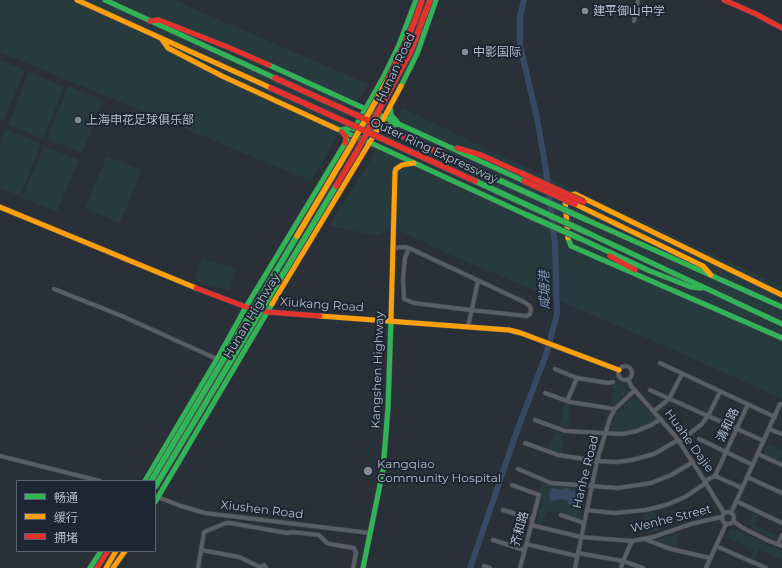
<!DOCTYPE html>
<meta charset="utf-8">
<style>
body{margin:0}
#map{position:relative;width:782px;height:568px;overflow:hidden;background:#2a3038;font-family:Montserrat,"Noto Sans SC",sans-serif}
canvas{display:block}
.legend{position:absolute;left:16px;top:480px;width:140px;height:72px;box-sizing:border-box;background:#1d2633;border:1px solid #59626f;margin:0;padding:5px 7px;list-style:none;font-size:12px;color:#b4bcc9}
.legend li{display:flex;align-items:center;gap:8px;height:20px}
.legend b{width:20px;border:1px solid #59626f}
</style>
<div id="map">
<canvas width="782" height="568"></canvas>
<ul class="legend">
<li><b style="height:5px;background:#30b455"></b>畅通</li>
<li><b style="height:5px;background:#ff9f0a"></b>缓行</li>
<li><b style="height:5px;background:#e5322d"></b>拥堵</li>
</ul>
</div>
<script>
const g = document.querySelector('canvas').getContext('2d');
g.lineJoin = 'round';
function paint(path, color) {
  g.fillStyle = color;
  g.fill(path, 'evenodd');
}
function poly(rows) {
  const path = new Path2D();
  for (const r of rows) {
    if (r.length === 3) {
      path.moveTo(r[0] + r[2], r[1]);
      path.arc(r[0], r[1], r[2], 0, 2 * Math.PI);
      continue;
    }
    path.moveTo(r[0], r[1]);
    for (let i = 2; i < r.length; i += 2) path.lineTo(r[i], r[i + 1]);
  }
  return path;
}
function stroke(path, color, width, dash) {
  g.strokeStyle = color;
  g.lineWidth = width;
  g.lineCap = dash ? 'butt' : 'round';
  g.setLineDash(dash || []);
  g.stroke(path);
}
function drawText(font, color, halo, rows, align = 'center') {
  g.font = font + ' Montserrat,"Noto Sans SC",sans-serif';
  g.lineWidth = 4;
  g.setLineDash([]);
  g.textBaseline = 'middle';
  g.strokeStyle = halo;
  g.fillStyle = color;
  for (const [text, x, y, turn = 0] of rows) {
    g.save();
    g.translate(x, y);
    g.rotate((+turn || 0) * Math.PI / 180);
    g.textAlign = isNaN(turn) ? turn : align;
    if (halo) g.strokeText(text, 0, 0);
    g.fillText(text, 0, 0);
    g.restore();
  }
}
const green = poly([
 [0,0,174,0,368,84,311,181,0,52],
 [0,60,25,70,3,122,0,121],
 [29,72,64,87,43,139,8,125],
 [68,86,103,101,82,153,47,139],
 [403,108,497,154,782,286,782,399,663,345,451,255,402,232,386,231,378,236,329,226],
 [6,129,41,144,20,196,0,188,0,145],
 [44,146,79,160,57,212,22,198],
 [107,156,142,170,120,223,85,208],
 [202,258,236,269,229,291,195,280],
 [616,380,626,388,628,392,615,405,611,405,613,383],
 [633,398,636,398,656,420,637,429,621,432,610,432,616,414,631,399],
 [566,402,571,404,568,427,558,425,563,415,561,413],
 [555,431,563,434,562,453,547,449],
 [768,444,782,450,782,462,764,454],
 [542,483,588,490,580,520,567,514,549,511,546,513,545,515,542,524,536,522,542,501,541,493,539,491],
 [655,512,659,531,647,533,644,516],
 [754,514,758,515,754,525,778,536,777,538,775,539,765,535,737,518,750,523],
 [730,529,734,529,772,547,782,550,782,560,759,550,754,560,750,558,754,550,726,537],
 [679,533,676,548,658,543,657,541,658,539]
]);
const water = poly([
 [552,488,564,490,565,488,569,489,570,491,572,489,572,492,574,489,576,496,577,491,579,490,580,492,580,497,584,496,583,499,582,501,580,499,581,503,578,507,571,506,568,503,569,502,564,499,563,500,561,499,552,501,549,498,549,494]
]);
const river = poly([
 [470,568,518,428,546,355,557,314,555,244,546,170,537,118,520,45,520,17,524,0]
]);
const street = poly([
 [634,21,638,0],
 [392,248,404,247,409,248,405,258,403,279,404,299,414,303,470,310,527,316,530,314,531,311,530,306,524,302,409,248],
 [54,289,122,316,217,359],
 [468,327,478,281],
 [660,363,775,417],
 [625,373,7],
 [555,369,577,378,608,383,613,382],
 [628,379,631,386,676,437,699,472,724,513],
 [650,390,764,441],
 [545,393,570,402,615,409],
 [567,401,577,378],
 [654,411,669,399,682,374],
 [535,420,565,431,622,434,637,431,651,425,661,419],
 [769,429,782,434],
 [699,439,753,465],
 [679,442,702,424,709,414,720,392],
 [525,443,558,455,597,461,617,462,632,460,654,454,678,440],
 [758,454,782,465],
 [0,456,100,481],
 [518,469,551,483,618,488,651,483,671,475,693,462],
 [715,476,748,404],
 [715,476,742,488],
 [747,477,782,493],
 [705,481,715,476],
 [512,485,539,495,520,568],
 [155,496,181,506,205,513,370,533],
 [736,501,782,523],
 [503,510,533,519],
 [587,510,614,513,646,510,666,505,685,497,706,483],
 [728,518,6],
 [731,513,780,404,782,405],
 [561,515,584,523],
 [733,521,743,528,769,541,782,546],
 [531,525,581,537,632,541,653,537,691,524,721,517],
 [644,539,671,549,710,558],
 [493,540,524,550],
 [526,544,577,556],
 [778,544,782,535],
 [716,546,766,568],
 [201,550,239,557,260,567,264,565,266,568],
 [578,553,623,561,643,568],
 [484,566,490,568],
 [198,568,204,532,226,523,230,523,287,533,292,532,319,535,327,543,330,544,354,548,356,553,353,568],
 [575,568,597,461,610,418,615,409,635,390],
 [621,568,623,561,632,541],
 [706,568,726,524]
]);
const fast = poly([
 [105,0,275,78],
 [269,65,524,181],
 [401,86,417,54,436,0],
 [390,107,391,115,397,122],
 [337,129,371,143,527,215],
 [354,129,383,78,399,45,416,0],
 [340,130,370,124,385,118],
 [365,130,399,124],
 [587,220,782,307],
 [588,233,782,324],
 [568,238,571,246,782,338],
 [579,238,650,271,691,287,701,288],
 [145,481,220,354,246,307,347,140],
 [155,502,272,304],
 [90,568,101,551],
 [363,568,383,470,388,408,391,319]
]);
const slow = poly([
 [77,0,271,88],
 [161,38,168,48,222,76,337,129],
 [395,172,396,169,402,165,414,163],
 [575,204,703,266,711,275],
 [0,207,196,288],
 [568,238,565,200,566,196,575,194,782,295],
 [272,304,379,127,401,86],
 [320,316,509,330,521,333,619,370],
 [391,319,395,172],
 [106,568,116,551],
 [113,568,125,551]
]);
const jam = poly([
 [724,0,756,14,782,28],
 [150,21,159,20,230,48,269,65],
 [342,132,346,137,345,143],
 [457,148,481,155,521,173],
 [610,256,635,270],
 [196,288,246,307,268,312,320,316],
 [97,568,108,551]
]);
const fastBridge = poly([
 [479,171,587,220],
 [475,181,588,233],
 [527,215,579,238],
 [151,481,297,236],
 [155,487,336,186]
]);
const slowBridge = poly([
 [297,236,350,147,388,79]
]);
const jamBridge = poly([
 [275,78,479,171],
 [388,79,403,48,416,18,422,0],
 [271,88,475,181],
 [521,173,584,202],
 [524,181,575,204],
 [336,186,357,151,411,51,430,0]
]);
const markers = [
 [585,11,4,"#848b96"],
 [465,52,4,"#848b96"],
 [78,120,4,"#848b96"],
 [368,471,5,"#848b96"]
];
const poiNames = [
 ["建平御山中学",593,11],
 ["中影国际",473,52],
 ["上海申花足球俱乐部",86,120],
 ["Kangqiao",377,464],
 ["Community Hospital",377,478]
];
const streetNames = [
 ["Hunan Road",396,68,-65],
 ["Outer Ring Expressway",434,151,25],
 ["Xiukang Road",322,305,4],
 ["Hunan Highway",252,316,-59],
 ["Kangshen Highway",378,370,-88],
 ["清和路",728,425,-65],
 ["Huahe Dajie",689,441,54],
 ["Hanhe Road",586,472,-76],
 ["Xiushen Road",262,510,7],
 ["Wenhe Street",671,519,-14],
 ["齐和路",520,529,-74]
];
const waterNames = [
 ["咸塘港",545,290,-91]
];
paint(green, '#273a3e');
paint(water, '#384963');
stroke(river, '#384963', 6);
stroke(street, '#484c53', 5);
stroke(fast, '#484c53', 6);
stroke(slow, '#484c53', 6);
stroke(jam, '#484c53', 6);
stroke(street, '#5a5e66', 3.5);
stroke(fast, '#30b455', 5);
stroke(slow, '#ff9f0a', 5);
stroke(jam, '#e5322d', 5);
stroke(fastBridge, '#484c55', 7, []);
stroke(slowBridge, '#484c55', 7, []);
stroke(jamBridge, '#484c55', 7, []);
stroke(fastBridge, '#30b455', 5.5);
stroke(slowBridge, '#ff9f0a', 5.5);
stroke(jamBridge, '#e5322d', 5.5);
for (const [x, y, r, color] of markers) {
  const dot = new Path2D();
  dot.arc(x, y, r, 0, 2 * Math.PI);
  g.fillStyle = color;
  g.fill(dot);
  stroke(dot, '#1d2633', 1.5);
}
drawText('12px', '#b4bcc9', '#1d2633', poiNames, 'left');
drawText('12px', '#b4bcc9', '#1d2633', streetNames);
drawText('italic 13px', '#7c92b1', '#1d2633', waterNames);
</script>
